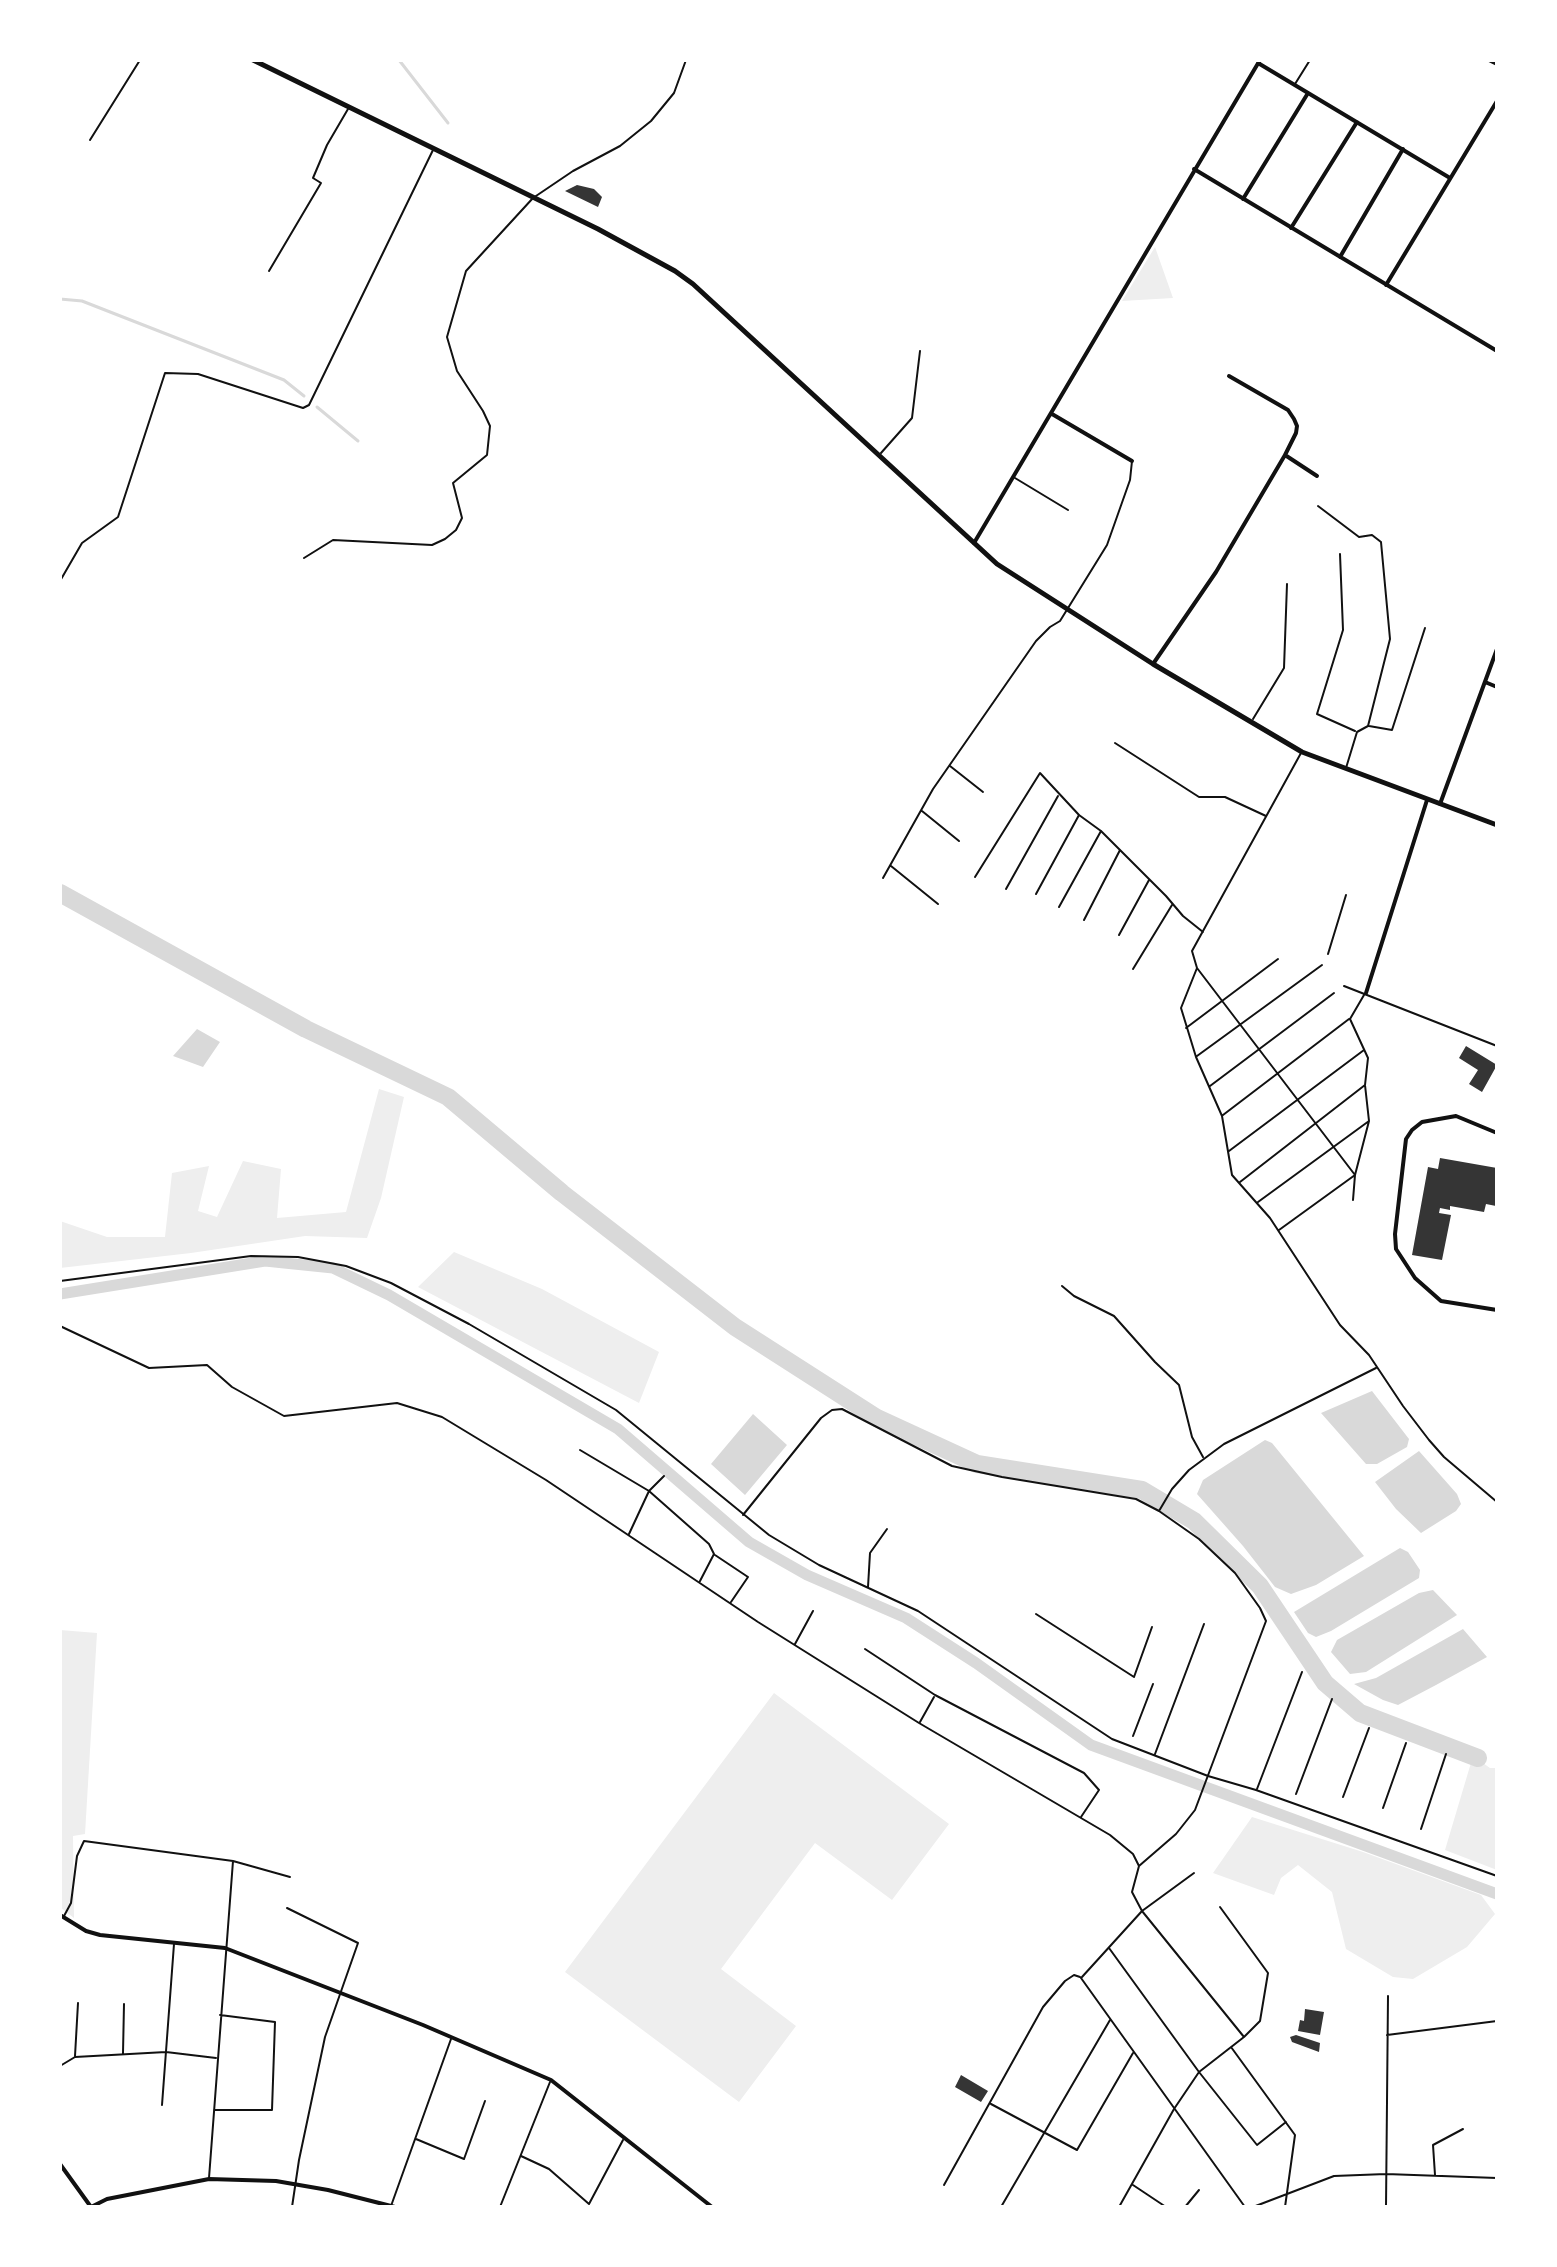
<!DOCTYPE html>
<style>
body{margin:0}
#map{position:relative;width:1557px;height:2267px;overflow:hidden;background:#fff;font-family:Mulish,sans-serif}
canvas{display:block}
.frame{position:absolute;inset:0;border:62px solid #fff;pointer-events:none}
</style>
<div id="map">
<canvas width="1557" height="2267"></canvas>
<div class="frame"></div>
</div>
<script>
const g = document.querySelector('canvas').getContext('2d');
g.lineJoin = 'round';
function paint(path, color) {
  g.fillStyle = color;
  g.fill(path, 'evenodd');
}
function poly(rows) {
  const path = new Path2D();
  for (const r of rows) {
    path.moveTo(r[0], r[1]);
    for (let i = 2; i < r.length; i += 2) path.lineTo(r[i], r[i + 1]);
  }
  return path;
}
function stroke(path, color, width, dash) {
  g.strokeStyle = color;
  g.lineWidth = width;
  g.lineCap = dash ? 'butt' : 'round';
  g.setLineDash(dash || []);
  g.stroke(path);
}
const green = poly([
 [1155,247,1173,298,1122,301],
 [379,1089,404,1097,381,1198,367,1238,305,1236,191,1253,60,1268,60,1221,107,1237,165,1237,172,1173,209,1166,198,1211,217,1217,243,1161,281,1169,277,1218,346,1212],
 [454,1252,542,1289,659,1352,639,1403,418,1287],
 [60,1630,97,1633,85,1834,73,1836,74,1918,60,1907],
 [774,1693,949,1824,892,1900,815,1843,721,1969,796,2026,739,2102,565,1972],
 [1473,1756,1490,1768,1497,1768,1497,1870,1445,1850],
 [1252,1817,1363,1852,1481,1895,1495,1914,1467,1947,1413,1979,1393,1977,1346,1949,1332,1892,1298,1865,1281,1878,1274,1895,1213,1873]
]);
const water = poly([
 [197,1029,220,1042,203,1067,173,1056],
 [1372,1391,1409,1439,1407,1447,1377,1464,1366,1464,1321,1413],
 [753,1414,787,1445,745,1495,711,1464],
 [1265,1440,1272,1443,1364,1556,1316,1585,1291,1594,1275,1587,1243,1546,1197,1494,1203,1480],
 [1419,1451,1457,1494,1461,1504,1456,1511,1421,1533,1396,1509,1375,1482],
 [1400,1548,1408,1552,1420,1570,1419,1578,1331,1631,1316,1637,1308,1633,1294,1612],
 [1433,1590,1457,1615,1366,1672,1350,1674,1331,1652,1337,1640,1419,1593],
 [1463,1629,1487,1657,1436,1685,1398,1705,1383,1700,1354,1684,1376,1678]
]);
const stream = poly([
 [399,60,448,123],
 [60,299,82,301,284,380,304,396],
 [317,407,358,441]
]);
const canal = poly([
 [60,1294,265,1261,333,1268,389,1295,618,1429,749,1542,807,1575,906,1618,976,1663,1091,1745,1497,1894]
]);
const river = poly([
 [60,893,306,1029,448,1097,562,1193,735,1327,877,1418,977,1464,1142,1490,1194,1521,1260,1586,1325,1683,1360,1713,1478,1758]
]);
const building = poly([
 [577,185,594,189,602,197,598,207,565,191],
 [1466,1046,1497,1065,1482,1092,1469,1084,1478,1070,1459,1058],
 [1440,1158,1497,1168,1496,1206,1486,1204,1484,1212,1450,1206,1450,1210,1440,1208,1439,1213,1451,1215,1442,1260,1412,1255,1428,1167,1438,1169],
 [1305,2009,1324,2012,1320,2035,1298,2031,1300,2020,1304,2021],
 [1296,2035,1320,2043,1319,2052,1292,2042,1290,2037],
 [961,2075,988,2091,981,2102,955,2087]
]);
const service = poly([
 [1295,84,1310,60],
 [90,140,140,60],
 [269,271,321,183,313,178,327,145,348,109],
 [881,453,912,418,920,351],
 [1015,478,1068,510],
 [1318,506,1359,537,1372,535,1381,542,1390,639,1368,726,1357,732,1346,768],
 [1340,554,1343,630,1317,714,1355,731],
 [304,558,333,540,432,545,445,539,456,530,462,518,453,483,487,455,490,426,483,411,457,371,447,337,466,271,533,198,573,171,620,146,651,121,674,93,686,60],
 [60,581,82,543,118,517,165,373,198,374,303,408,309,405,433,150],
 [1253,719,1284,668,1287,584],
 [1369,726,1392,730,1425,628],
 [1115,743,1199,797,1225,797,1266,816],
 [950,766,983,792],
 [922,811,959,841],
 [891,866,938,904],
 [975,877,1040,773,1079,815,1101,831,1166,896,1183,916,1203,932],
 [883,878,933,789,1036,641,1050,627,1060,621,1107,545,1130,480,1132,461],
 [1006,889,1058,796],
 [1036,894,1079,815],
 [1059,907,1101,831],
 [1084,920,1120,850],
 [1119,935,1149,880],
 [1328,954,1346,895],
 [1197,968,1181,1008,1196,1057,1222,1116,1232,1175,1270,1218,1340,1325,1369,1355,1403,1406,1429,1440,1444,1457,1497,1502],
 [1133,969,1172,905],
 [1344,986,1497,1046],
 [1186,1028,1278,959],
 [1197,1056,1322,965],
 [1210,1086,1334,993],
 [1223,1115,1349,1019],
 [1229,1151,1364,1050],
 [1240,1182,1365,1085],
 [1353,1200,1355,1175,1369,1121,1365,1085,1368,1058,1350,1019,1364,995],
 [1258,1202,1369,1121],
 [1279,1230,1355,1175,1197,968,1192,951,1301,753],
 [60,1281,251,1256,298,1257,346,1266,391,1283,469,1324,616,1410,769,1535,819,1565,918,1611,1112,1739,1208,1776,1256,1790,1497,1876],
 [1062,1286,1074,1296,1114,1316,1155,1362,1179,1385,1192,1437,1203,1457],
 [60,1326,149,1368,207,1365,232,1387,284,1416,397,1403,442,1417,546,1480,758,1622,919,1723,1110,1835,1133,1854,1139,1866],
 [580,1450,649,1491,709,1544,714,1554,700,1581],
 [1159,1511,1172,1489,1189,1470,1224,1444,1376,1368],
 [743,1515,821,1418,832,1410,842,1409,952,1466,1002,1477,1136,1499,1159,1511,1199,1539,1235,1573,1260,1608,1266,1621,1195,1810,1176,1834,1139,1866,1132,1892,1142,1911,1244,2037],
 [629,1534,649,1491,664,1476],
 [715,1555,748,1577,731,1602],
 [868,1587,870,1553,887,1529],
 [1036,1614,1134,1677,1152,1627],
 [795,1644,813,1611],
 [865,1649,935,1695,1084,1773,1099,1790,1081,1817],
 [920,1722,934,1697],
 [1133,1736,1153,1684],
 [1155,1754,1204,1624],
 [1257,1789,1302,1672],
 [1296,1794,1332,1699],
 [1343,1797,1369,1728],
 [1383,1808,1406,1743],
 [1421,1829,1446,1754],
 [287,1908,358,1943,325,2037,299,2160,292,2207],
 [64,1916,71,1903,77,1856,84,1841,233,1861,290,1877],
 [1109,1948,1199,2072,1257,2145,1286,2122],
 [1082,1977,1142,1911,1194,1873],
 [1081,1978,1245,2207],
 [1387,2035,1497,2021],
 [1231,2047,1295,2135,1285,2207],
 [123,2053,124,2004],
 [75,2056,78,2003],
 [60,2066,75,2057,166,2052,216,2058],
 [991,2104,1077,2150,1133,2053],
 [162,2105,174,1944],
 [214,2110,272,2110,275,2022,220,2015],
 [416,2139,464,2159,485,2101],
 [521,2156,549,2169,589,2204,623,2140],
 [1435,2175,1433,2145,1463,2129],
 [209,2178,233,1861],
 [944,2185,1043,2007,1065,1981,1074,1975,1080,1977],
 [1133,2185,1166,2207],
 [391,2206,451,2039],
 [500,2207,550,2082],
 [1001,2207,1110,2020],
 [1119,2207,1174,2109,1199,2072,1244,2037,1260,2021,1268,1973,1220,1907],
 [1185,2207,1199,2190],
 [1253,2207,1334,2176,1386,2174,1497,2178],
 [1386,2207,1388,1996]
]);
const minor = poly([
 [1489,60,1497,64],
 [1258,63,1450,178],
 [1194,169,1497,351],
 [1243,199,1308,93],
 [1291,228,1357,122],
 [1340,257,1403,149],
 [1386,285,1497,101],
 [1229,376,1288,410,1294,419,1297,426,1296,433,1285,455],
 [1052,414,1132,461],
 [974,543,1260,60],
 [1153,664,1216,572,1285,455,1317,476],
 [1485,682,1497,687],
 [1440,804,1497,649],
 [1366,993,1427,800],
 [1497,1133,1456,1116,1422,1122,1412,1130,1406,1139,1395,1234,1396,1249,1415,1278,1441,1301,1497,1310],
 [60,1915,86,1931,100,1935,225,1948,423,2025,551,2080,712,2207],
 [60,2164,91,2207],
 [91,2207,107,2199,209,2179,276,2181,328,2190,395,2207]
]);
const tertiary = poly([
 [253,60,598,229,675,271,693,284,997,564,1153,664,1302,752,1497,825]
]);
paint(green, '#eee');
paint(water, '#d9d9d9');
stroke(stream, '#d9d9d9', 3);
stroke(canal, '#d9d9d9', 11);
stroke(river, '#d9d9d9', 18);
paint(building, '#353535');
stroke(service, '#111', 2);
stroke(minor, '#111', 4);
stroke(tertiary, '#111', 5);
</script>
